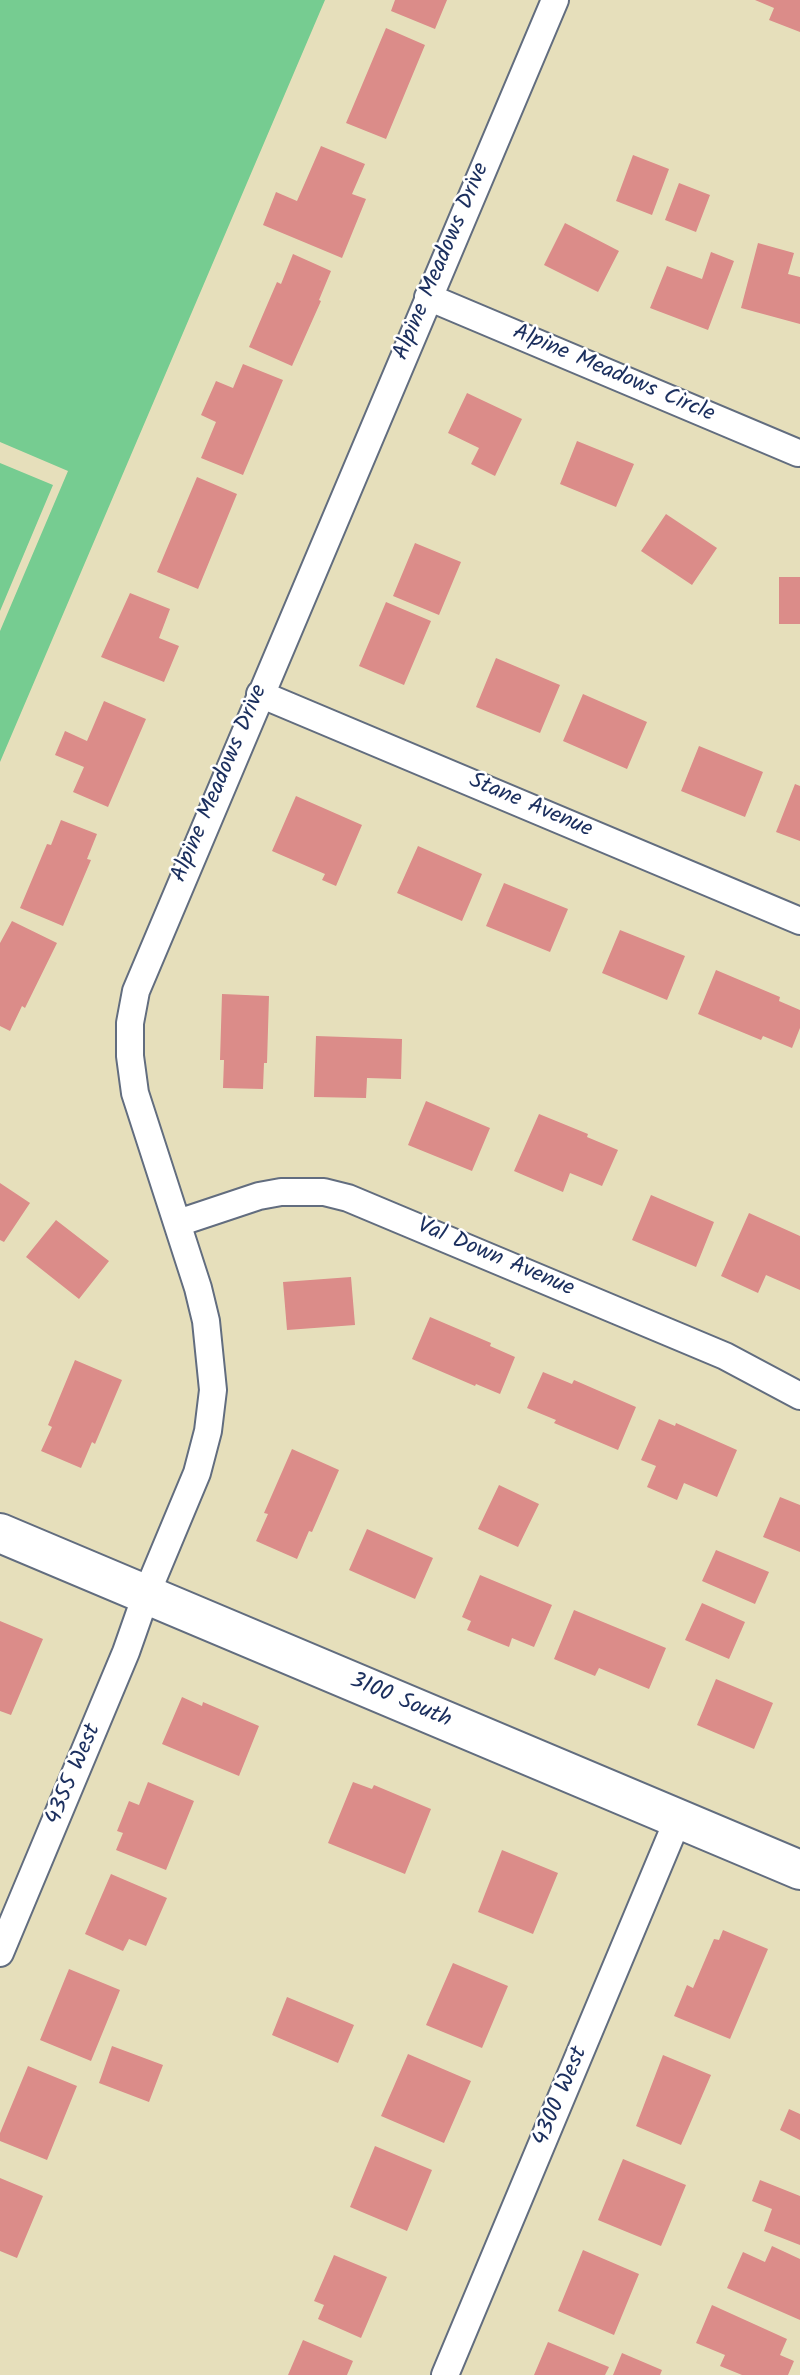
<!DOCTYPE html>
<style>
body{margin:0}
canvas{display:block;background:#e6dfbb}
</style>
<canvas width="800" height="2375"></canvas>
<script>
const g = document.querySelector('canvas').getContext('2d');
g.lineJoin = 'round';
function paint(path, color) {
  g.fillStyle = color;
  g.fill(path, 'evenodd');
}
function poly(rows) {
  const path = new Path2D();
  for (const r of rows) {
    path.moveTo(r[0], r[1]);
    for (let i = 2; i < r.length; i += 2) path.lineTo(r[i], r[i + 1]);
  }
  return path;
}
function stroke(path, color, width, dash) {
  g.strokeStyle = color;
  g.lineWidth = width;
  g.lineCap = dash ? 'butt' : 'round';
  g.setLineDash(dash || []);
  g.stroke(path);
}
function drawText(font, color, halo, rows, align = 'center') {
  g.font = font + ' Kalam,sans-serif';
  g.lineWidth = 5;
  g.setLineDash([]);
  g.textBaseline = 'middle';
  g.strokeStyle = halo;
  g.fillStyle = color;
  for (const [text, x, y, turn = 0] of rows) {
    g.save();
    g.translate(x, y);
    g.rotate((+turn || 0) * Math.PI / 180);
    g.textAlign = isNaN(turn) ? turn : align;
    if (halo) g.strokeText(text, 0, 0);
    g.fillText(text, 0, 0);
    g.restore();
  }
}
const green = poly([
 [0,0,325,0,0,762,0,631,68,471,0,442],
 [0,463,53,485,0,611]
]);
const building = poly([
 [395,0,447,0,435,29,391,11],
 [755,0,800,0,800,32,769,20,774,8],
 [386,28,425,45,386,139,346,123],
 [321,146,365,164,352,194,366,199,342,258,263,225,276,192,297,201],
 [633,155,669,169,652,215,616,201],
 [679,183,710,195,696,232,665,220],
 [565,223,619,251,598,292,544,265],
 [758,243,794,253,788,274,800,277,800,324,741,308],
 [711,252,734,261,708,330,650,308,667,266,702,279],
 [293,254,331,271,319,300,321,301,292,366,249,347,277,282,281,284],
 [243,364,283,380,243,475,201,458,216,422,201,415,216,381,233,388],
 [467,393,522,419,495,476,471,464,479,448,448,433],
 [577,441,634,464,616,507,560,484],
 [197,477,237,494,198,589,157,572],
 [666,514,717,548,692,585,641,551],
 [415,543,461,562,439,615,393,596],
 [779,577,800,577,800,624,779,624],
 [130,593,170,609,159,638,179,646,164,682,101,657],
 [386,602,431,621,404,685,359,666],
 [496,658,560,685,540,733,476,707],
 [583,694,647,722,627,769,563,741],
 [104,701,146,719,108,807,73,792,84,767,55,755,65,731,87,741],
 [699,746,763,772,745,817,681,791],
 [795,784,800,786,800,841,776,832],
 [296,796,362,825,336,886,322,880,325,874,272,851],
 [61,820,97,834,87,859,91,860,63,926,20,908,47,844,51,845],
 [418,846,482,874,462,921,397,893],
 [504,883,568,909,550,952,486,926],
 [12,921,57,943,25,1008,22,1006,10,1031,0,1026,0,943],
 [620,930,685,956,667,1000,602,973],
 [716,970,780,997,779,1001,800,1010,800,1028,792,1048,763,1036,761,1040,698,1014],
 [222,994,269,996,267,1063,264,1063,263,1089,223,1088,224,1060,220,1060],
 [316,1036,402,1039,401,1079,367,1078,366,1098,314,1097],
 [426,1101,490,1128,472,1171,408,1145],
 [539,1114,588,1134,587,1137,618,1150,602,1186,570,1173,563,1192,514,1171],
 [0,1183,30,1203,4,1242,0,1240],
 [651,1195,714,1222,696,1267,632,1240],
 [749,1213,800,1236,800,1290,766,1275,758,1293,721,1276],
 [56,1220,109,1261,79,1299,26,1257],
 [351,1277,355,1325,287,1330,283,1282],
 [430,1317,491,1343,490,1346,515,1357,500,1394,476,1384,475,1386,412,1359],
 [75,1360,122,1380,95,1444,92,1442,81,1468,41,1451,52,1427,48,1425],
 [543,1372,572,1384,574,1380,636,1407,618,1450,554,1423,556,1420,527,1408],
 [659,1419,675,1426,676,1423,737,1450,717,1497,684,1483,677,1500,647,1487,656,1466,641,1460],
 [292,1449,339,1470,312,1532,309,1531,297,1559,256,1541,268,1514,264,1513],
 [499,1485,539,1504,518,1547,478,1529],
 [780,1497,800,1505,800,1552,763,1537],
 [367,1529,433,1558,415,1599,349,1570],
 [716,1550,769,1572,755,1604,702,1581],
 [480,1575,552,1605,534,1647,512,1638,509,1647,467,1630,471,1621,462,1617],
 [702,1603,745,1622,729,1659,685,1640],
 [574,1610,666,1648,649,1689,599,1668,595,1676,554,1659],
 [0,1621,43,1639,11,1715,0,1711],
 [716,1679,773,1703,754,1749,697,1725],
 [182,1697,202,1706,203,1702,259,1726,239,1776,162,1744],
 [148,1782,194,1801,166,1870,116,1850,123,1833,117,1831,129,1801,139,1805],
 [353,1782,372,1789,374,1785,431,1809,405,1874,328,1843],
 [502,1850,558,1873,533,1934,478,1912],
 [111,1874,167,1898,146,1946,129,1939,123,1951,85,1934],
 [723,1930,768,1949,730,2039,674,2016,687,1985,693,1988,714,1939,719,1940],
 [453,1963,508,1986,482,2048,426,2025],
 [69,1969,120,1990,91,2061,40,2040],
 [287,1997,354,2025,338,2063,272,2035],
 [112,2046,163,2065,149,2102,99,2083],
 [408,2054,471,2081,444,2143,381,2116],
 [663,2055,711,2075,681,2145,636,2126],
 [28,2066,77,2086,47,2160,0,2141,0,2133],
 [789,2109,800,2114,800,2140,780,2130],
 [375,2146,432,2170,407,2231,350,2207],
 [623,2159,686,2185,661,2246,598,2220],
 [0,2178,43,2196,17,2258,0,2251],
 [760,2180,800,2196,800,2245,764,2231,772,2209,752,2201],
 [772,2246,800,2259,800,2320,727,2288,743,2252,765,2262],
 [583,2250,639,2274,614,2335,558,2311],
 [334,2255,387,2277,361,2338,318,2319,324,2305,314,2301],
 [712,2305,787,2339,780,2355,794,2361,788,2375,742,2375,720,2366,725,2355,696,2343],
 [303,2340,353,2361,347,2375,288,2375],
 [548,2342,609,2367,605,2375,534,2375],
 [622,2353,662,2370,660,2375,613,2375]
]);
const minor = poly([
 [428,297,798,453],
 [260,694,800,921],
 [178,1223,259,1196,281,1192,324,1192,348,1198,725,1356,800,1396],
 [0,1953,126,1652,146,1595,197,1473,208,1431,213,1390,206,1321,198,1288,135,1093,130,1056,130,1023,136,991,555,0],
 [445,2375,678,1819]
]);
const secondary = poly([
 [0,1533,800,1870]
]);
const streetNames = [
 ["Alpine Meadows Drive",443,262,-67],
 ["Alpine Meadows Circle",613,375,23],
 ["Alpine Meadows Drive",221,784,-67],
 ["Stane Avenue",530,807,23],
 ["Val Down Avenue",495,1259,23],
 ["3100 South",400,1702,23],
 ["4355 West",75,1775,-67],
 ["4300 West",562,2097,-67]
];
paint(green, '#76cc91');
paint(building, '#db8c89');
stroke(minor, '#626d7f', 30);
stroke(secondary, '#626d7f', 42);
stroke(minor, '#fff', 26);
stroke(secondary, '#fff', 38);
drawText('23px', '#1b2f5e', '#fff', streetNames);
</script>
